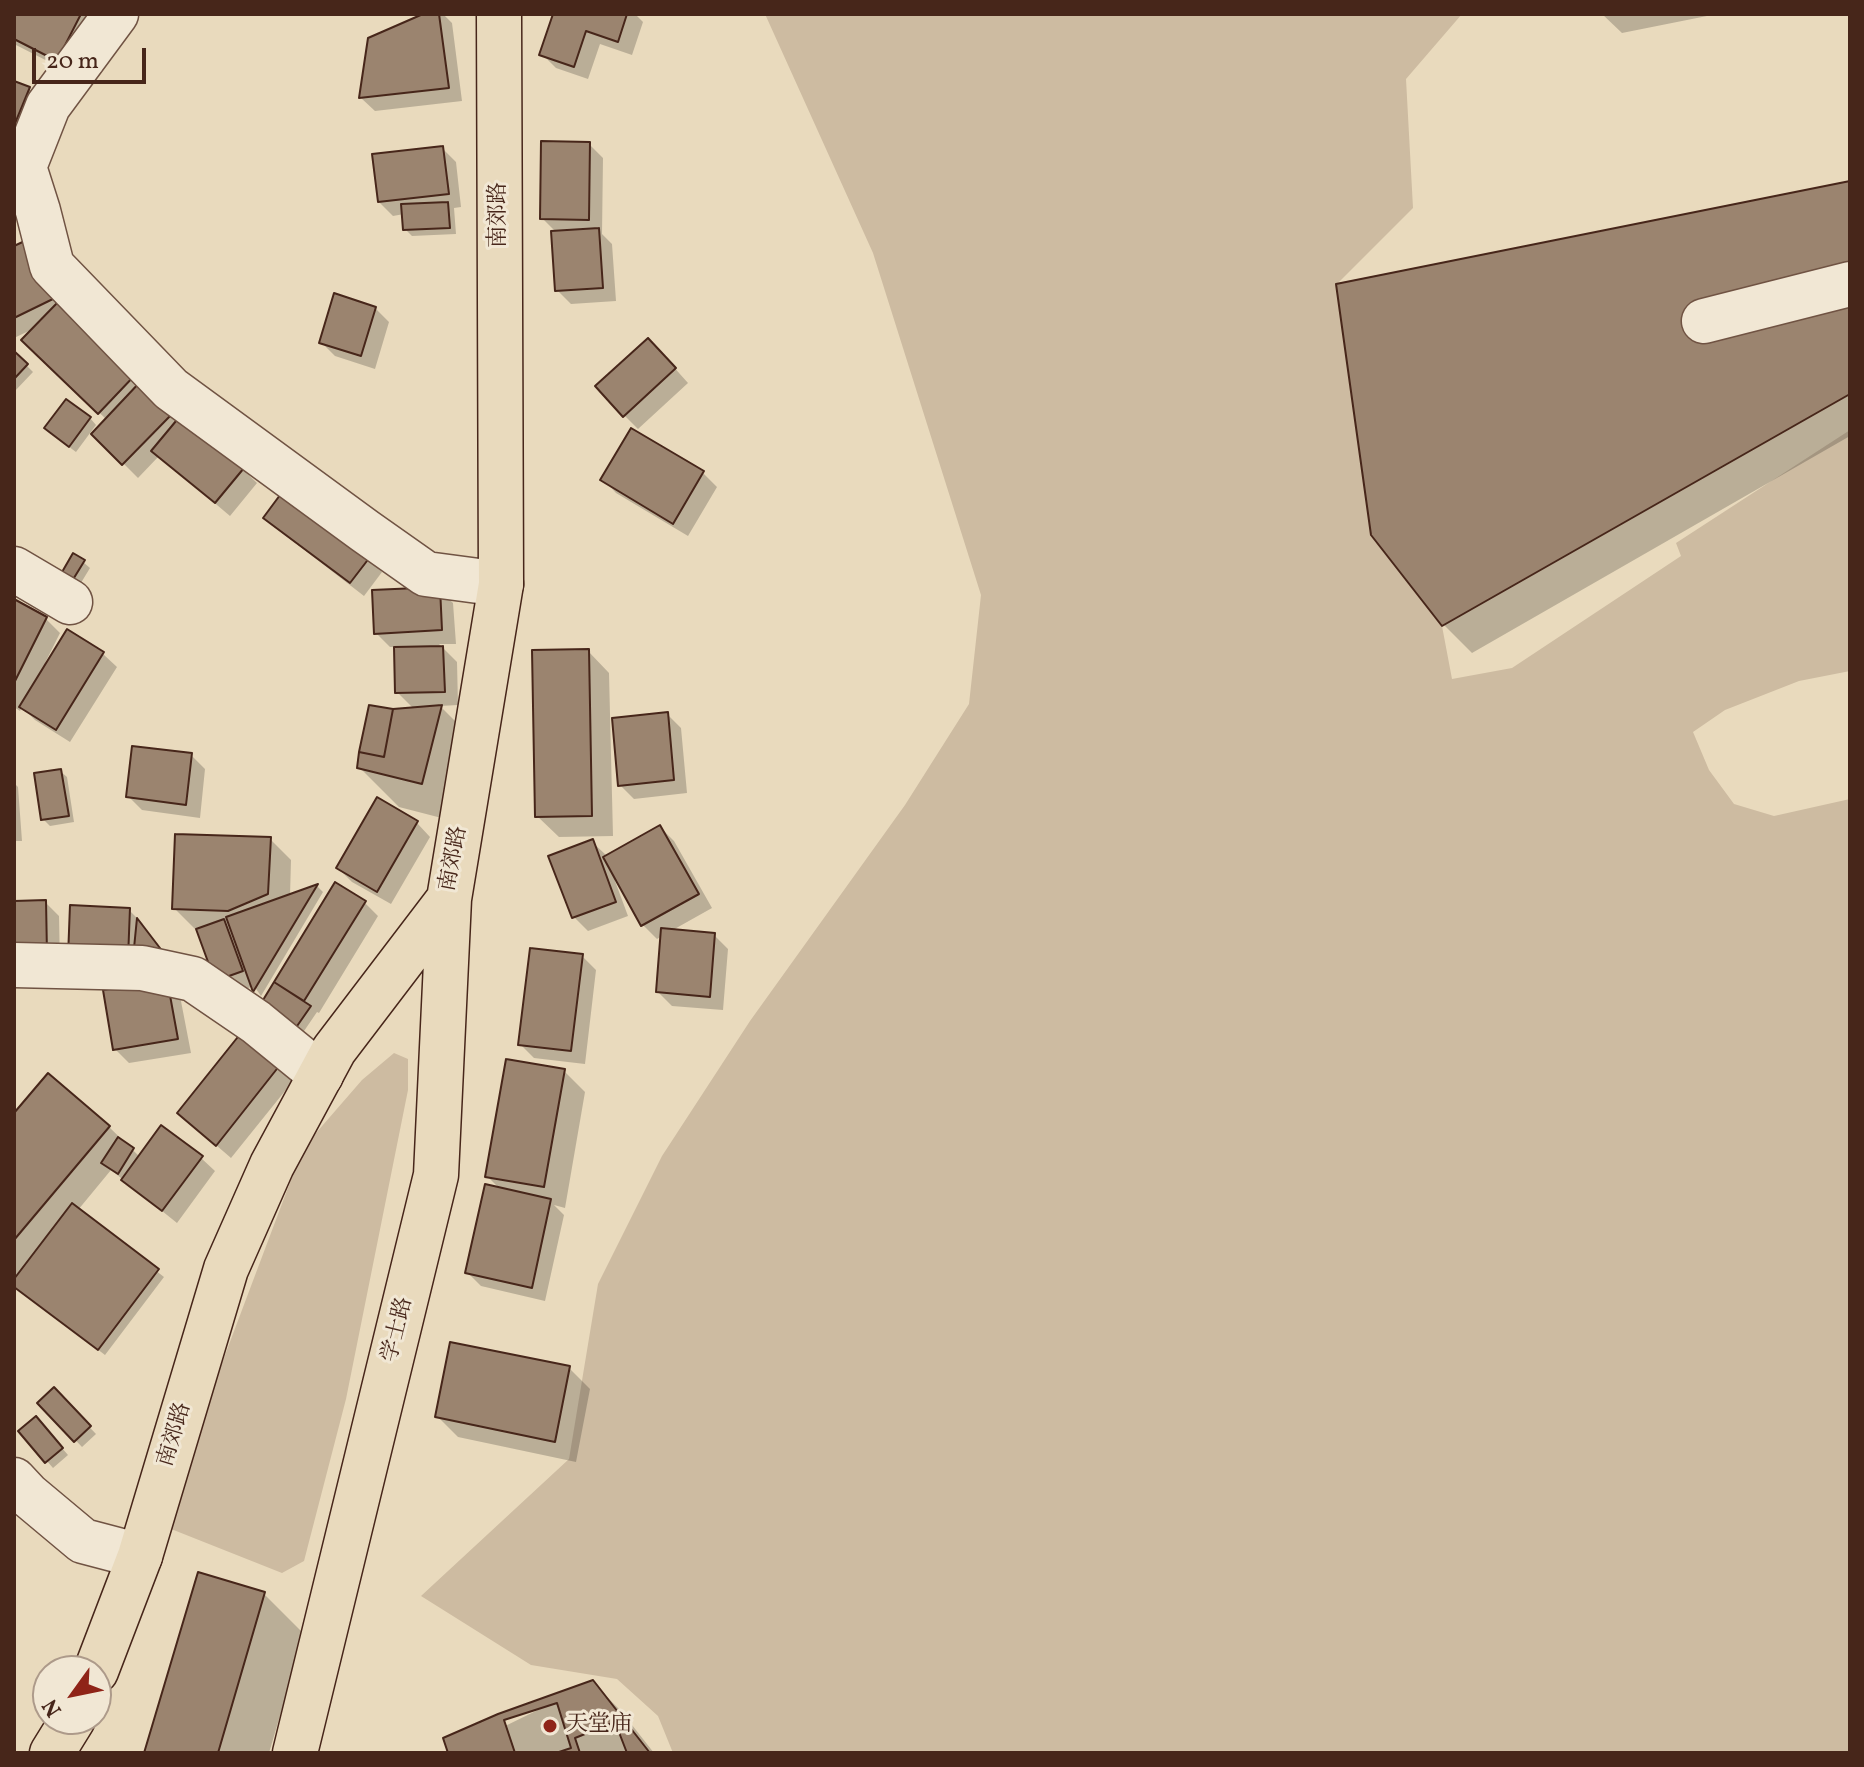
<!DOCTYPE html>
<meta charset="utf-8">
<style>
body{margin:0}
#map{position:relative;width:1864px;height:1767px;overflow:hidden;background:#e9dabd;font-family:Vollkorn,serif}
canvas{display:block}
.frame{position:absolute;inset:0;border:16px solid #47261a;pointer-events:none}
.north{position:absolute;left:32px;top:1655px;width:80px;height:80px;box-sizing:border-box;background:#f1e7d4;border:2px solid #ad9a8a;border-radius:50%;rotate:237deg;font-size:22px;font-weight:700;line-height:32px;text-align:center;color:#47261a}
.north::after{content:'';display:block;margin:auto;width:28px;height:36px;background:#8f2418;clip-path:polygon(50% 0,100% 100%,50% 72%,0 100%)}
.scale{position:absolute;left:32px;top:48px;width:114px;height:36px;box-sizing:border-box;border:4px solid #47261a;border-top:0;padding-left:10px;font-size:24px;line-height:28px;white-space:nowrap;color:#47261a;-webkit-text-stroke:6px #f1e7d4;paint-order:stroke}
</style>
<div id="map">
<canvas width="1864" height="1767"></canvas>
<div class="frame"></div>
<div class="north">N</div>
<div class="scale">20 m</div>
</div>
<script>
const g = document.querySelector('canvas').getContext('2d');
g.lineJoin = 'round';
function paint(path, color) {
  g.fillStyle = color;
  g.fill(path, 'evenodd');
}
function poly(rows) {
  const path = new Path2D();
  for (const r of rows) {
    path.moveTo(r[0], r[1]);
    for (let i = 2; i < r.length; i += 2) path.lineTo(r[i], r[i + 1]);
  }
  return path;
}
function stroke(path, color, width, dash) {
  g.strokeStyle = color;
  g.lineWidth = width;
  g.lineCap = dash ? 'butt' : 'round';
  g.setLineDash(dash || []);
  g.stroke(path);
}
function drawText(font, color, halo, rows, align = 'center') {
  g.font = font + ' Vollkorn,"Noto Serif SC",serif';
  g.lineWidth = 6;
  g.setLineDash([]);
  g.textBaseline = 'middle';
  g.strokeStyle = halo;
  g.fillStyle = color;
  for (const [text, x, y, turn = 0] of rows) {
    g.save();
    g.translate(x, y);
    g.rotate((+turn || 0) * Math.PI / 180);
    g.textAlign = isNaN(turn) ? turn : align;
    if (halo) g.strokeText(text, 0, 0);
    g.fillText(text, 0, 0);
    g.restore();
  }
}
const green = poly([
 [765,14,1462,14,1406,79,1413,208,1338,283,1671,217,1698,334,1850,394,1442,626,1452,679,1512,668,1681,556,1676,543,1850,430,1850,671,1799,681,1725,710,1693,732,1709,770,1734,804,1774,816,1850,799,1850,1753,673,1753,658,1716,617,1679,531,1665,421,1596,569,1459,598,1284,662,1156,750,1021,905,805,969,704,981,595,873,253],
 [394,1053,408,1059,408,1090,346,1399,304,1561,282,1573,161,1525,303,1148,362,1080]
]);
const shadow = poly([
 [14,14,85,14,96,25,71,73,14,44],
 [428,14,443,14,452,23,462,101,375,111,361,98],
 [555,14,635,14,643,22,632,55,600,44,588,79,556,68,542,54],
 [1602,14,1717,14,1622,33],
 [14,83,29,89,43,103,14,165],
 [589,144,603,158,602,234,612,244,616,301,571,304,557,290,556,232,542,218],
 [442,148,456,162,461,207,454,208,456,234,412,236,405,229,404,214,393,216,379,202],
 [1850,184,1850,436,1472,653,1444,625],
 [14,248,257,483,230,516,159,456,138,478,94,434,107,420,24,340,35,328,14,338],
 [375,308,389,322,375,369,335,356,321,342],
 [14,353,33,372,14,392],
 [662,354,688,383,638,429,624,415],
 [90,418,96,425,76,452,53,435],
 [631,430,703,473,717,487,688,536,616,493,603,479],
 [266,518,368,558,382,572,364,596,280,531],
 [83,562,90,568,76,591,67,585],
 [439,589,453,603,456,644,439,644,457,662,458,705,440,706,480,746,461,823,399,807,359,767,395,712,414,709,397,692,396,647,390,647,376,633],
 [14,602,46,619,60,633,45,663,103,654,117,667,70,742,35,720,22,707,20,711,14,707],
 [588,651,609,673,613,836,559,837,537,816],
 [667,714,681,728,687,793,634,799,620,785],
 [191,755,205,769,200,818,142,810,128,796],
 [60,771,67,777,74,822,50,826,43,819],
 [14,783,18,787,22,841,14,841],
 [417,823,430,837,391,904,352,882,338,868],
 [660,827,674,841,712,908,671,931,714,935,728,949,723,1010,672,1006,658,992,662,936,657,939,643,925,618,880,615,881,628,916,588,931,574,917,592,842,606,855],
 [270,839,291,860,290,896,317,886,323,892,261,996,254,986,231,994,198,929,195,929,174,908],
 [336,885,364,902,378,916,319,1013,317,1012,302,1034,262,1005],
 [45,902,59,916,60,968,14,903],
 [72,907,129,910,143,924,141,972],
 [582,956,596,970,585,1064,534,1058,520,1044],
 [105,992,180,996,191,1053,129,1063,115,1049],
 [279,1067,293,1081,231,1158,179,1113],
 [564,1071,585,1092,565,1208,554,1205,564,1215,545,1301,481,1286,467,1272,501,1190,487,1176],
 [14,1116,109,1127,140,1157,201,1158,215,1171,177,1223,111,1170,78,1210,164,1277,105,1355,14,1286],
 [569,1368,590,1389,576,1462,458,1437,437,1416],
 [54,1390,96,1434,82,1447,40,1403],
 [42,1425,68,1455,53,1468,21,1431],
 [264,1594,304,1634,269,1753,146,1753],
 [593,1683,621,1711,654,1753,450,1753]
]);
const building = poly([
 [14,14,81,14,57,61,14,39,14,14],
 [423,14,439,14,449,88,359,98,368,38,423,14],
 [553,14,627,14,618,42,586,31,574,67,539,55,553,14],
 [14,81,30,87,14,126,14,81],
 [541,141,590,142,589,220,540,219,541,141],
 [443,146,449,194,378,202,372,154,443,146],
 [1850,181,1850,394,1442,626,1371,535,1336,284,1850,181],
 [448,202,450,228,403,230,401,204,448,202],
 [599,228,603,288,555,291,551,231,599,228],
 [29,239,57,297,14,318,14,246,29,239],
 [334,293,376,307,361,356,319,343,334,293],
 [59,301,136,374,98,414,21,340,59,301],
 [648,338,676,368,623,417,595,386,648,338],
 [14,351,28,364,14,379,14,351],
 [141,381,173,413,122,465,91,434,141,381],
 [66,399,91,417,69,447,44,428,66,399],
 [181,415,244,468,215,503,151,451,181,415],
 [631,428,704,471,673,524,600,480,631,428],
 [283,491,370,557,350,583,263,518,283,491],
 [73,553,85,560,69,586,58,579,73,553],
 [440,587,442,630,374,634,372,590,440,587],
 [14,599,47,617,14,683,14,599],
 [67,629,104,652,56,730,19,707,67,629],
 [443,646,445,692,395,693,394,647,443,646],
 [589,649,592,816,535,817,532,650,589,649],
 [369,705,393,709,384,757,359,752,369,705],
 [442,705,422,784,357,768,359,752,384,757,393,709,442,705],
 [668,712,674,780,618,786,612,718,668,712],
 [132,746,192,753,186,805,126,797,132,746],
 [61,769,69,816,41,820,34,773,61,769],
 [377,797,418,821,377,892,336,868,377,797],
 [660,825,699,894,641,926,603,857,660,825],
 [175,834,271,837,268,894,228,911,172,909,175,834],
 [593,839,616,902,572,918,548,856,593,839],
 [335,882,366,901,304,1001,274,982,335,882],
 [318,884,253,992,226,917,318,884],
 [46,900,47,954,14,955,14,901,46,900],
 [70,905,130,908,128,959,68,957,70,905],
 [137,918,163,952,134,948,137,918],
 [224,919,243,971,215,981,196,929,224,919],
 [661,928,715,933,710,997,656,992,661,928],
 [530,948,583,954,571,1051,518,1045,530,948],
 [167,979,178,1039,113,1050,103,990,167,979],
 [274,982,311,1006,295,1029,260,1005,274,982],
 [241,1033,280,1065,216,1146,177,1113,241,1033],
 [506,1059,565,1069,544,1187,485,1177,506,1059],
 [48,1073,110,1126,14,1240,14,1113,48,1073],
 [161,1125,203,1156,162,1211,121,1180,161,1125],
 [118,1137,134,1148,118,1174,101,1163,118,1137],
 [485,1184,551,1199,532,1288,465,1273,485,1184],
 [72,1203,159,1269,98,1350,14,1287,14,1279,72,1203],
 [450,1342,570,1366,555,1442,435,1417,450,1342],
 [54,1387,91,1426,74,1442,37,1403,54,1387],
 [36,1416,63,1448,45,1463,18,1431,36,1416],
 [198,1572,265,1592,218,1753,144,1753,198,1572],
 [593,1680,650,1753,448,1753,443,1738,498,1714,593,1680],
 [557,1703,571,1748,556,1753,515,1753,504,1720,557,1703],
 [615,1722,627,1753,580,1753,575,1738,615,1722]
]);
const minor = poly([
 [116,14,48,106,24,167,38,211,52,266,171,389,365,531,426,574,501,584],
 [1704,321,1850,284],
 [14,569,70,602],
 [14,965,142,968,193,979,256,1022,321,1075],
 [14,1480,28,1495,83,1541,140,1556]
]);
const major = poly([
 [96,1671,140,1556,226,1269,272,1165,334,1050,449,899,501,584,499,14],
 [52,1753,73,1719],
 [295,1753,436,1175,449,899]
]);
const markers = [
 [550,1726,8,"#8f2418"]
];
const streetNames = [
 ["南郊路",500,215,-90],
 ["南郊路",455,859,-79],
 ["学士路",399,1330,-76],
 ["南郊路",176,1435,-73]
];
const poiNames = [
 ["天堂庙",566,1726]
];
paint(green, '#cdbba1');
paint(shadow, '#0003');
paint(building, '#9b846f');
stroke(building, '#47261a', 2);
stroke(minor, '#705343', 47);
stroke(major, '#47261a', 47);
stroke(minor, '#f1e7d4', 44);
stroke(major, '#e9dabd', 44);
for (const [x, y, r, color] of markers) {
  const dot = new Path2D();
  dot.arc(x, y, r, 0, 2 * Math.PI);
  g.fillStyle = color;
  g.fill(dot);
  stroke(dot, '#f1e7d4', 3);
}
drawText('22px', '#47261a', '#f1e7d4', streetNames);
drawText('22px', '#47261a', '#f1e7d4', poiNames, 'left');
</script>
